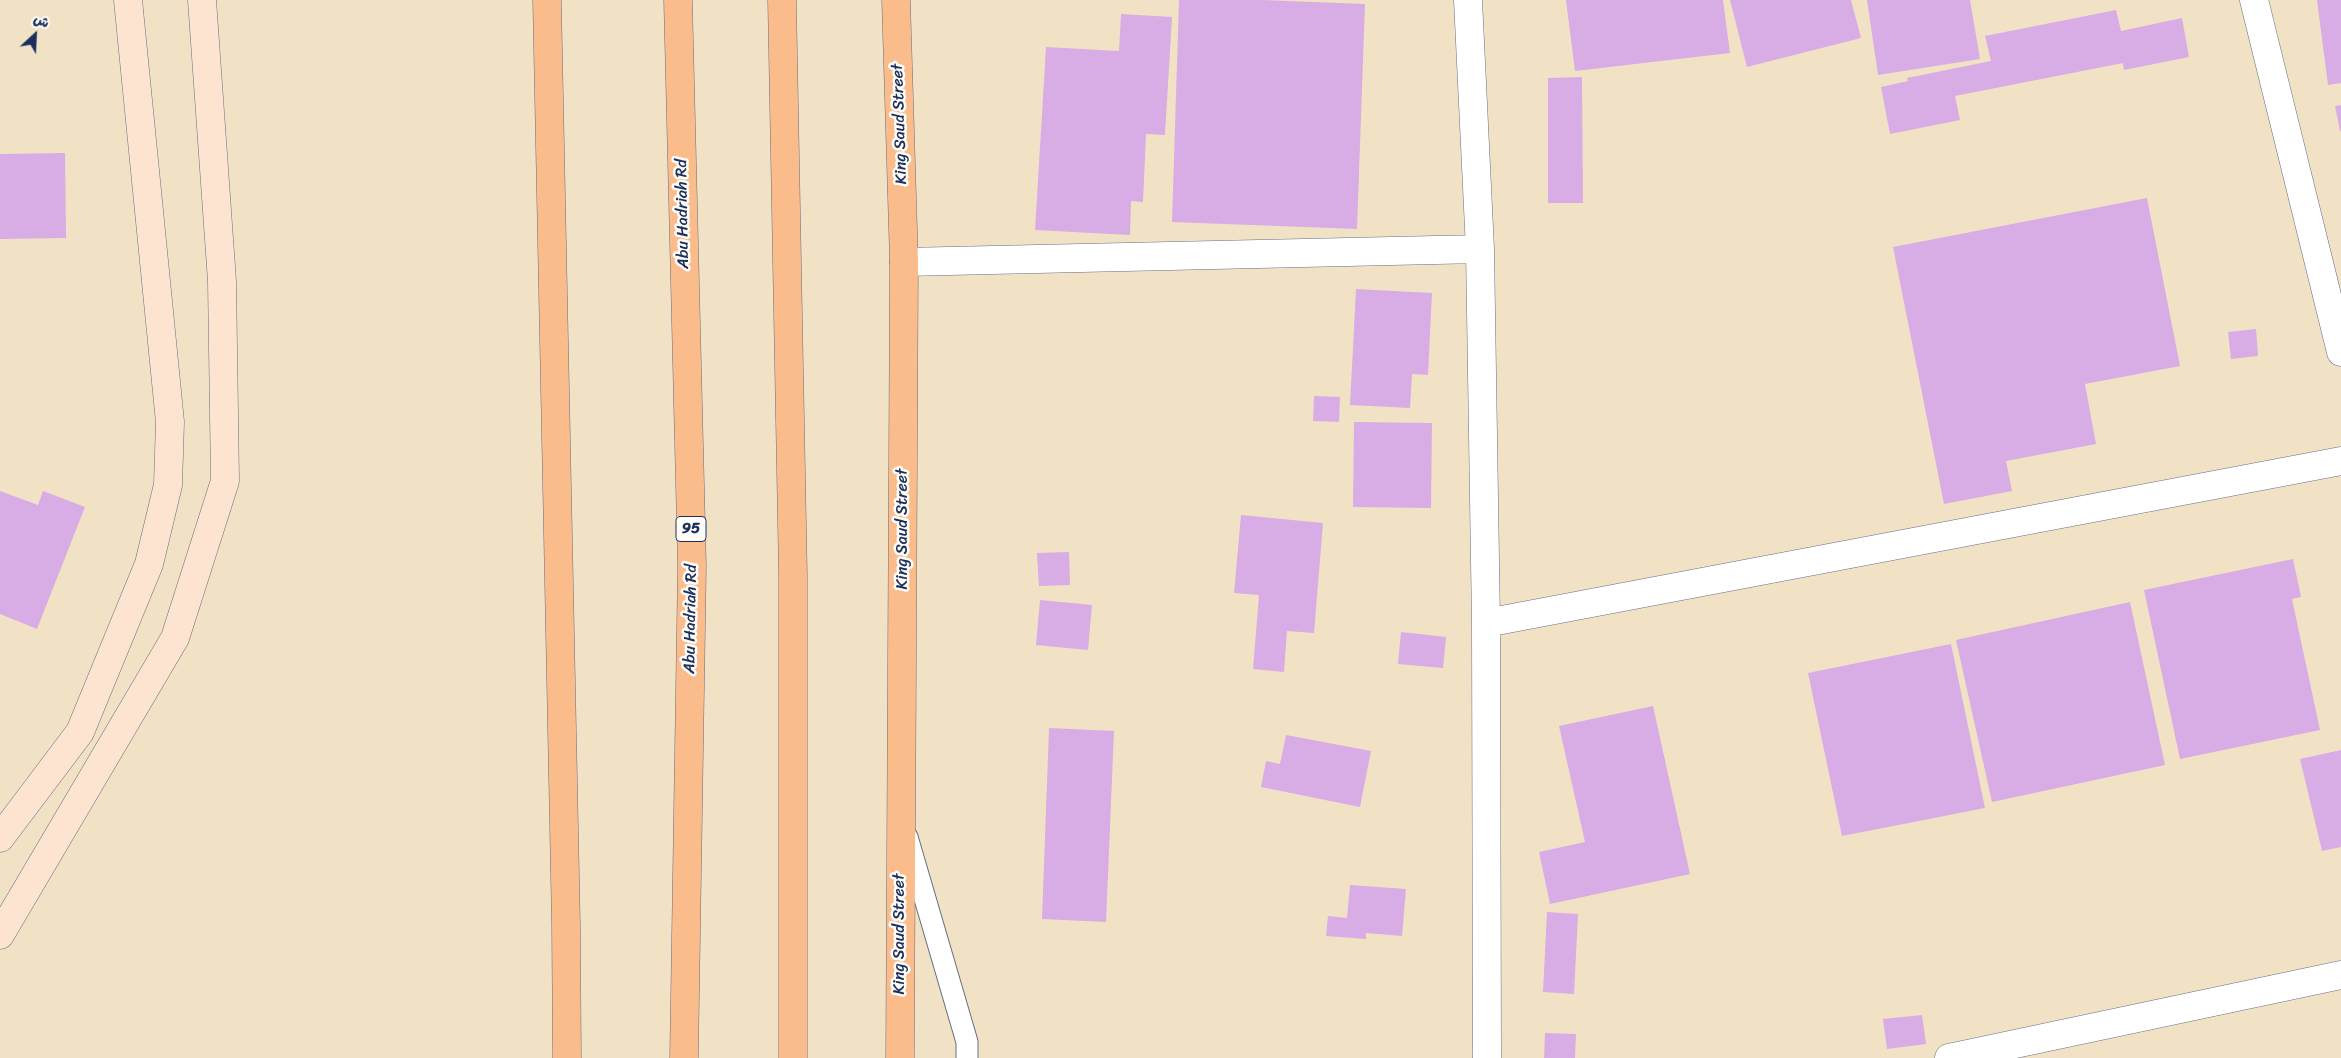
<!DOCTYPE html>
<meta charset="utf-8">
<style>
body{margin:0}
#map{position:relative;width:2341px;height:1058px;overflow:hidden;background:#f2e2c5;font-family:Sriracha,"Playpen Sans Arabic",sans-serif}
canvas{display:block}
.north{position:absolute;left:10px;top:10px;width:50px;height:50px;-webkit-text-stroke:4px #fdfcf7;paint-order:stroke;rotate:25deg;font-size:14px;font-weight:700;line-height:20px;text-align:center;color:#1b2f5e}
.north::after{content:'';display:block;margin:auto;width:18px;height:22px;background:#1b2f5e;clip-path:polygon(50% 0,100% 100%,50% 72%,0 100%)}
</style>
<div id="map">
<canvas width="2341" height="1058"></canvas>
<div class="north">ش</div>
</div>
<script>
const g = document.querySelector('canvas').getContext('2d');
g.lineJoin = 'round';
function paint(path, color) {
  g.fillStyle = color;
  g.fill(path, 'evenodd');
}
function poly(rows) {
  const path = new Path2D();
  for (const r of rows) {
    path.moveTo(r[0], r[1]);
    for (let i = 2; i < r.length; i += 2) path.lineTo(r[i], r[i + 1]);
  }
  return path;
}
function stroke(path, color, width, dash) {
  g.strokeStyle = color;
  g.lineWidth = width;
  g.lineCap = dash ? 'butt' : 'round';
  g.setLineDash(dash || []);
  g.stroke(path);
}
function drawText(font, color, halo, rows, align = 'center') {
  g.font = font + ' Sriracha,sans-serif';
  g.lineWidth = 5;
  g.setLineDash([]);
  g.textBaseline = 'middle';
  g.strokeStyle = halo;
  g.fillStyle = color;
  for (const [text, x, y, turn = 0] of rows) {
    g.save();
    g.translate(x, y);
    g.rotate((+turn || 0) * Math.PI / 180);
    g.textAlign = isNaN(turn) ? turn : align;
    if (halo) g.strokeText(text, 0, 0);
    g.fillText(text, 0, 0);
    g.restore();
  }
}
const building = poly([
 [1179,0,1262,0,1365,4,1357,229,1172,222],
 [1566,0,1723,0,1730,53,1575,71],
 [1730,0,1851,0,1861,38,1747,67],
 [1867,0,1970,0,1980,59,1878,75],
 [2317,0,2341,0,2341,83,2328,85],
 [2116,10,2121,31,2182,18,2189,57,2124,70,2123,63,1955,96,1960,120,1890,134,1881,87,1908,81,1907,78,1991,61,1985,36],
 [1121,14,1172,17,1165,135,1146,134,1143,202,1131,201,1130,235,1035,230,1046,47,1119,51],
 [1582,77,1583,203,1548,203,1548,78],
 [2341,105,2341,131,2340,131,2335,106],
 [65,153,66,238,0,239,0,154],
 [2147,198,2180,366,2085,384,2096,444,2006,461,2012,491,1944,504,1893,247],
 [1356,289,1432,293,1428,375,1412,374,1410,408,1350,405],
 [2256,329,2258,356,2231,359,2228,332],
 [1314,396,1340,397,1339,422,1313,421],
 [1354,422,1432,423,1431,508,1353,507],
 [0,491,38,505,43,491,85,507,37,629,0,614],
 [1241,515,1323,523,1314,633,1287,631,1284,672,1253,669,1259,595,1234,593],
 [1069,552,1070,585,1039,586,1037,553],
 [2293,559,2301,597,2292,599,2320,730,2180,759,2144,590],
 [1040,600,1092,605,1088,650,1036,645],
 [2130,602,2165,765,1992,802,1956,640],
 [1401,632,1446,637,1443,668,1398,664],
 [1951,644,1985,808,1842,836,1808,673],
 [1653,706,1690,874,1550,904,1539,852,1585,842,1559,726],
 [1049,728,1114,731,1106,922,1042,919],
 [1286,735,1371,751,1360,807,1261,787,1266,761,1280,764],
 [2341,750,2341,847,2322,851,2300,759],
 [1350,885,1406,889,1402,936,1366,933,1366,939,1326,936,1328,916,1347,918],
 [1547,912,1578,914,1574,994,1543,992],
 [1922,1015,1926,1044,1887,1049,1883,1019],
 [1545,1033,1576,1034,1575,1058,1544,1058]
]);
const lane = poly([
 [907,837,967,1042,967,1058]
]);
const street = poly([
 [1468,0,1480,249,1486,623,1487,1058],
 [2254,0,2341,352],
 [904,262,1480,249],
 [1486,623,2341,461],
 [1949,1058,2341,975]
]);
const secondary = poly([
 [0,838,80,732,149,564,168,485,170,422,128,0],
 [0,935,175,638,225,481,222,281,202,0]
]);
const primary = poly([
 [547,0,566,924,567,1058],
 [896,0,904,262,900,1058]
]);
const highway = poly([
 [678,0,692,566,684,1058],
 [782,0,793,576,793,1058]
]);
const shields = [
 [691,529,30]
];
const shieldNames = [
 ["95",691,529]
];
const streetNames = [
 ["King Saud Street",900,124,-92],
 ["Abu Hadriah Rd",683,214,-91],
 ["King Saud Street",903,529,-90],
 ["Abu Hadriah Rd",691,619,-89],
 ["King Saud Street",900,934,-90]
];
paint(building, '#d8ace5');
stroke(lane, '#666e82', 23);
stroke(street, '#666e82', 29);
stroke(secondary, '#666e82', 29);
stroke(primary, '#666e82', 29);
stroke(highway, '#666e82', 29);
stroke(lane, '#fff', 21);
stroke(street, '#fff', 28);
stroke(secondary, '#fde4d1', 28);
stroke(primary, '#fabc8b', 28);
stroke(highway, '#fabc8b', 28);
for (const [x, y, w] of shields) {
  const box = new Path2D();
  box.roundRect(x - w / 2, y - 12.5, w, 25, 4);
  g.fillStyle = '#fdfcf7';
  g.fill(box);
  stroke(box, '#1b2f5e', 1);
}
drawText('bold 15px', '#1b2f5e', null, shieldNames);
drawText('16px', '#1b2f5e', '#fdfcf7', streetNames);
</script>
